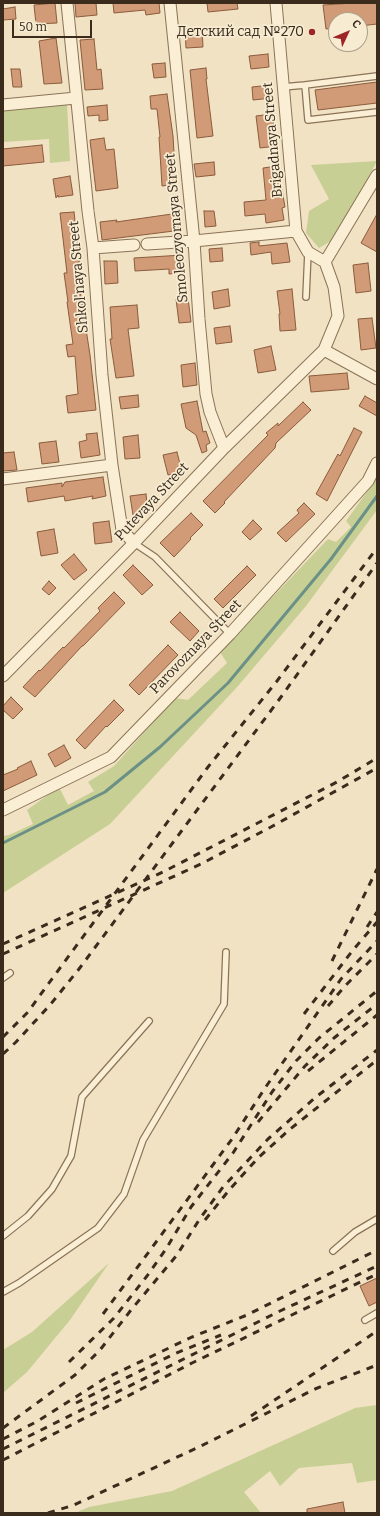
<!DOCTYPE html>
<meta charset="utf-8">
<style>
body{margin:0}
#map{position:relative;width:380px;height:1516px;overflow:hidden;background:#f0e2c2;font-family:Bitter,serif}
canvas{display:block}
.frame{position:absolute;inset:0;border:4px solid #3a2b1d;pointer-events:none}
.north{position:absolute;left:328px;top:12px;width:40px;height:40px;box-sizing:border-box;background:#f7ecd2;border:1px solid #ab9f8a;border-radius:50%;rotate:46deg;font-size:11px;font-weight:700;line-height:16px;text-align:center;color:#3a2b1d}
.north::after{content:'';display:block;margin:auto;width:14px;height:18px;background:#9d2526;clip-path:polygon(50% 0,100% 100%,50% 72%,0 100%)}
.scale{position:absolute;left:12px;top:20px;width:80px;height:18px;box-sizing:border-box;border:2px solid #3a2b1d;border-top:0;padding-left:5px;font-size:12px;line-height:14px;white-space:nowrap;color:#3a2b1d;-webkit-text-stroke:3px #f7ecd2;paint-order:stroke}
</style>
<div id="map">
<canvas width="380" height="1516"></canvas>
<div class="frame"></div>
<div class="north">С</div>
<div class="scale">50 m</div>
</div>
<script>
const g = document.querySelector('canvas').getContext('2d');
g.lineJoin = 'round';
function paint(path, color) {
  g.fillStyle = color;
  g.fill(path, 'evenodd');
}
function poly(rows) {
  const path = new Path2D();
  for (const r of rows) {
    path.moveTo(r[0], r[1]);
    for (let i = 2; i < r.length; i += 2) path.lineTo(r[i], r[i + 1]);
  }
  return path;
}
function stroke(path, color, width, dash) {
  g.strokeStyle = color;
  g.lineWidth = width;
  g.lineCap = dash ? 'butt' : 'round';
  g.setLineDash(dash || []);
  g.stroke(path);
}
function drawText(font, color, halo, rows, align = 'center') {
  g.font = font + ' Bitter,serif';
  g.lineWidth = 3.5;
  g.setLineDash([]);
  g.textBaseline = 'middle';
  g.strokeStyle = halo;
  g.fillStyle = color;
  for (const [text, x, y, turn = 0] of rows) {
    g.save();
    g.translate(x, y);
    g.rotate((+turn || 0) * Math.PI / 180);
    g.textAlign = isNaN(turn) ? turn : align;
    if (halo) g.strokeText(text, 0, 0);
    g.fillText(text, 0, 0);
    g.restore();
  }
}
const green = poly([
 [67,104,70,161,50,163,49,139,3,142,3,111],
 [377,161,336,238,319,248,306,233,309,211,329,199,311,165],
 [377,478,377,510,306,606,238,686,110,824,3,893,3,836,9,835,33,824,27,810,59,787,68,805,94,791,88,782,114,766,175,698,188,700,227,663,220,652,328,539,336,542,351,527,346,521],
 [109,1263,70,1320,27,1372,3,1393,3,1350,32,1332],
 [377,1405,377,1480,357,1483,352,1463,299,1468,280,1486,270,1471,244,1492,261,1513,75,1513,89,1507,172,1491,355,1408]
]);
const stream = poly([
 [3,843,105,792,160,747,228,683,331,559,377,496]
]);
const building = poly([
 [55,3,57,23,36,24,34,5,55,3],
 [75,3,96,3,97,15,76,17,75,3],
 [113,3,159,3,160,13,146,15,145,10,114,13,113,3],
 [207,3,237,3,238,9,208,12,207,3],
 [353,3,377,3,377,24,360,26,360,20,336,20,336,28,326,29,323,5,353,3],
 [15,7,16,19,3,20,3,9,15,7],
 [202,28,203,47,186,48,185,29,202,28],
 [56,38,62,83,44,84,39,41,56,38],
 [94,39,97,70,101,69,103,89,85,90,80,40,94,39],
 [268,54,269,67,251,69,249,56,268,54],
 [165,63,166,77,154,78,152,64,165,63],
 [206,68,207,79,206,79,213,136,197,138,190,70,206,68],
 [11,69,20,69,22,87,13,87,11,69],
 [377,82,377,103,318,110,315,90,377,82],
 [271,85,272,98,253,100,252,87,271,85],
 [167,94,173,136,174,153,173,153,176,184,162,186,159,137,160,137,157,109,151,109,150,96,167,94],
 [107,105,108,120,99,121,99,115,88,116,87,107,107,105],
 [272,114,277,146,260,148,256,116,272,114],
 [104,138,106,150,114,149,118,188,96,191,90,140,104,138],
 [42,145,44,162,3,166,3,149,42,145],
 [214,162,215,175,196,177,194,164,214,162],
 [278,166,285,207,282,208,284,220,266,223,265,214,245,216,244,202,266,200,263,168,278,166],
 [70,176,73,195,58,197,58,195,56,198,53,179,70,176],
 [204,211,214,211,216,226,205,227,204,211],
 [74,212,80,262,78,262,82,290,80,290,90,355,96,410,68,413,66,396,78,394,75,356,68,357,66,345,73,344,67,302,68,302,64,273,67,273,60,213,74,212],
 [179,213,182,230,102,240,100,222,117,220,116,222,179,213],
 [377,214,377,252,361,243,377,214],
 [259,242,259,246,287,243,290,262,272,264,271,252,251,255,250,243,259,242],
 [222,248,223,261,210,262,209,249,222,248],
 [183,255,185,272,169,274,169,269,135,271,134,258,183,255],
 [104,261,117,261,118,283,105,284,104,261],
 [368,263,371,291,356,293,353,265,368,263],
 [228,289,230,306,214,309,212,292,228,289],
 [292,289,296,330,280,331,279,314,280,314,277,291,292,289],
 [188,298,191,322,179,323,176,299,188,298],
 [137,305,139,328,128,329,134,376,116,378,110,339,112,339,110,307,137,305],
 [372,318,376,348,361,350,358,319,372,318],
 [230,326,232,342,216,344,214,328,230,326],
 [271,346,276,370,258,373,254,350,271,346],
 [195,363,197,385,183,387,181,365,195,363],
 [347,373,349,389,311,392,309,376,347,373],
 [138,395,139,407,121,409,119,397,138,395],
 [365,396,377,403,377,416,359,406,365,396],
 [197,401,203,432,206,431,210,443,206,445,207,451,202,453,196,435,186,428,181,404,197,401],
 [303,402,311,410,276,443,275,448,224,502,225,503,215,513,203,501,268,435,266,433,278,423,278,426,303,402],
 [354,428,362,432,327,501,316,494,338,454,340,456,354,428],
 [97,433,100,455,81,458,79,442,87,440,86,434,97,433],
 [138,435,140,458,125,459,123,437,138,435],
 [56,441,59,462,42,464,39,443,56,441],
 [14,452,17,470,3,471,3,453,14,452],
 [177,452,182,472,168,475,163,455,177,452],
 [103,477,106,496,92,499,93,496,65,501,64,496,28,502,26,488,62,483,62,487,65,482,103,477],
 [146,494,148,512,133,515,130,496,146,494],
 [304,503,315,514,286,542,277,533,299,513,297,510,304,503],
 [191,513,203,525,190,538,191,539,174,557,160,543,191,513],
 [253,520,262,529,250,540,242,532,253,520],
 [109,521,112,542,95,544,93,523,109,521],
 [54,529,58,553,41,556,37,532,54,529],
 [74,554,87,570,74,580,61,565,74,554],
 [133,565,153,585,142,595,123,575,133,565],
 [247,566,256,575,223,608,214,599,247,566],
 [49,581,56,588,49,595,42,589,49,581],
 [114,592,125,603,83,646,82,646,35,697,23,687,39,670,40,671,63,647,64,648,100,611,98,608,114,592],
 [180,612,199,631,190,641,170,622,180,612],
 [168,645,178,655,139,695,129,685,168,645],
 [11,697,23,709,13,719,3,710,3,706,11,697],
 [114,700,124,710,107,727,106,726,85,749,76,740,114,700],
 [64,745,71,758,55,767,48,754,64,745],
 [31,761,37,775,3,791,3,775,18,769,17,768,31,761],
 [377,1278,377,1302,369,1306,360,1286,377,1278],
 [343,1502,345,1513,307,1513,307,1509,343,1502]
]);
const service = poly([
 [377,76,305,85,308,120,377,112],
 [283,87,305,85],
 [306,297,308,252],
 [134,543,155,557,230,634],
 [3,978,10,973],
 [3,1236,28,1216,52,1189,71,1156,82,1097,149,1021],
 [333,1251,355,1232,377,1219],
 [3,1292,19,1283,98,1228,124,1194,143,1140,224,1004,226,952],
 [365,1320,377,1313]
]);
const minor = poly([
 [67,3,88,211,93,248,102,375,112,465,122,530,134,543],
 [170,3,194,241,199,319,206,394,210,412,224,448],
 [276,3,296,231,308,252,325,262],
 [3,105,76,98],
 [147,244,194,241,296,231],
 [93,248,134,245],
 [324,350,377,379],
 [3,479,112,465],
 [3,676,134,543,224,448,324,350,338,316,334,287,325,262,377,175],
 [3,810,111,757,230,634,368,481,377,463]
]);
const rail = poly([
 [367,927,377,912],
 [3,944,163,872,337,782,377,758],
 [3,954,201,864,271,827,377,768],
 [332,961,377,869],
 [328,1006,345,986,377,954],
 [304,1014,353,950,377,922],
 [3,1037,28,1012,46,987,208,767,277,681,377,548],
 [3,1054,16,1042,50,1005,79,969,281,697,377,563],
 [308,1071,377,1015],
 [258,1122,305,1066,334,1038,377,1004],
 [205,1220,230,1189,258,1158,289,1130,377,1060],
 [103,1314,232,1139,265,1088,341,979,377,941],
 [69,1362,114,1318,147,1276,166,1249,191,1207,233,1153,272,1092,296,1061,319,1038,377,991],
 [76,1403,174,1354,221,1335],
 [251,1416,377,1331],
 [3,1428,75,1375,100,1350,131,1310,177,1255,199,1220,223,1187,268,1139,316,1097,377,1050],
 [3,1439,38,1421,104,1379,192,1337,247,1315,377,1250],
 [3,1449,280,1311,377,1266],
 [3,1460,192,1363,377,1274],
 [48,1513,74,1505,201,1446,315,1389,377,1365]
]);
const markers = [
 [312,32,4,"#9d2526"]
];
const poiNames = [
 ["Детский сад №270",304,32]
];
const streetNames = [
 ["Brigadnaya Street",273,140,-95],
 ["Smoleozyornaya Street",177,228,-95],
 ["Shkol'naya Street",79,277,-95],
 ["Putevaya Street",152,502,-47],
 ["Parovoznaya Street",196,647,-46]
];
paint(green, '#c8cf95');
stroke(stream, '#6b9187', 3);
paint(building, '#d09b76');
stroke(building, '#8b5b3d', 1);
stroke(service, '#8b7358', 8);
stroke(minor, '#8b7358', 13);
stroke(service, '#faefd5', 5.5);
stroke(minor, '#faefd5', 11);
stroke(rail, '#3a2b1d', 3, [7, 7]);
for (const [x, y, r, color] of markers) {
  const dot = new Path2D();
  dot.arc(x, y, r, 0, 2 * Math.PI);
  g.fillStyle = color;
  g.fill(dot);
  stroke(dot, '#f7ecd2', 1.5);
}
drawText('14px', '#3a2b1d', '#f7ecd2', poiNames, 'right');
drawText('14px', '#3a2b1d', '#f7ecd2', streetNames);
</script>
